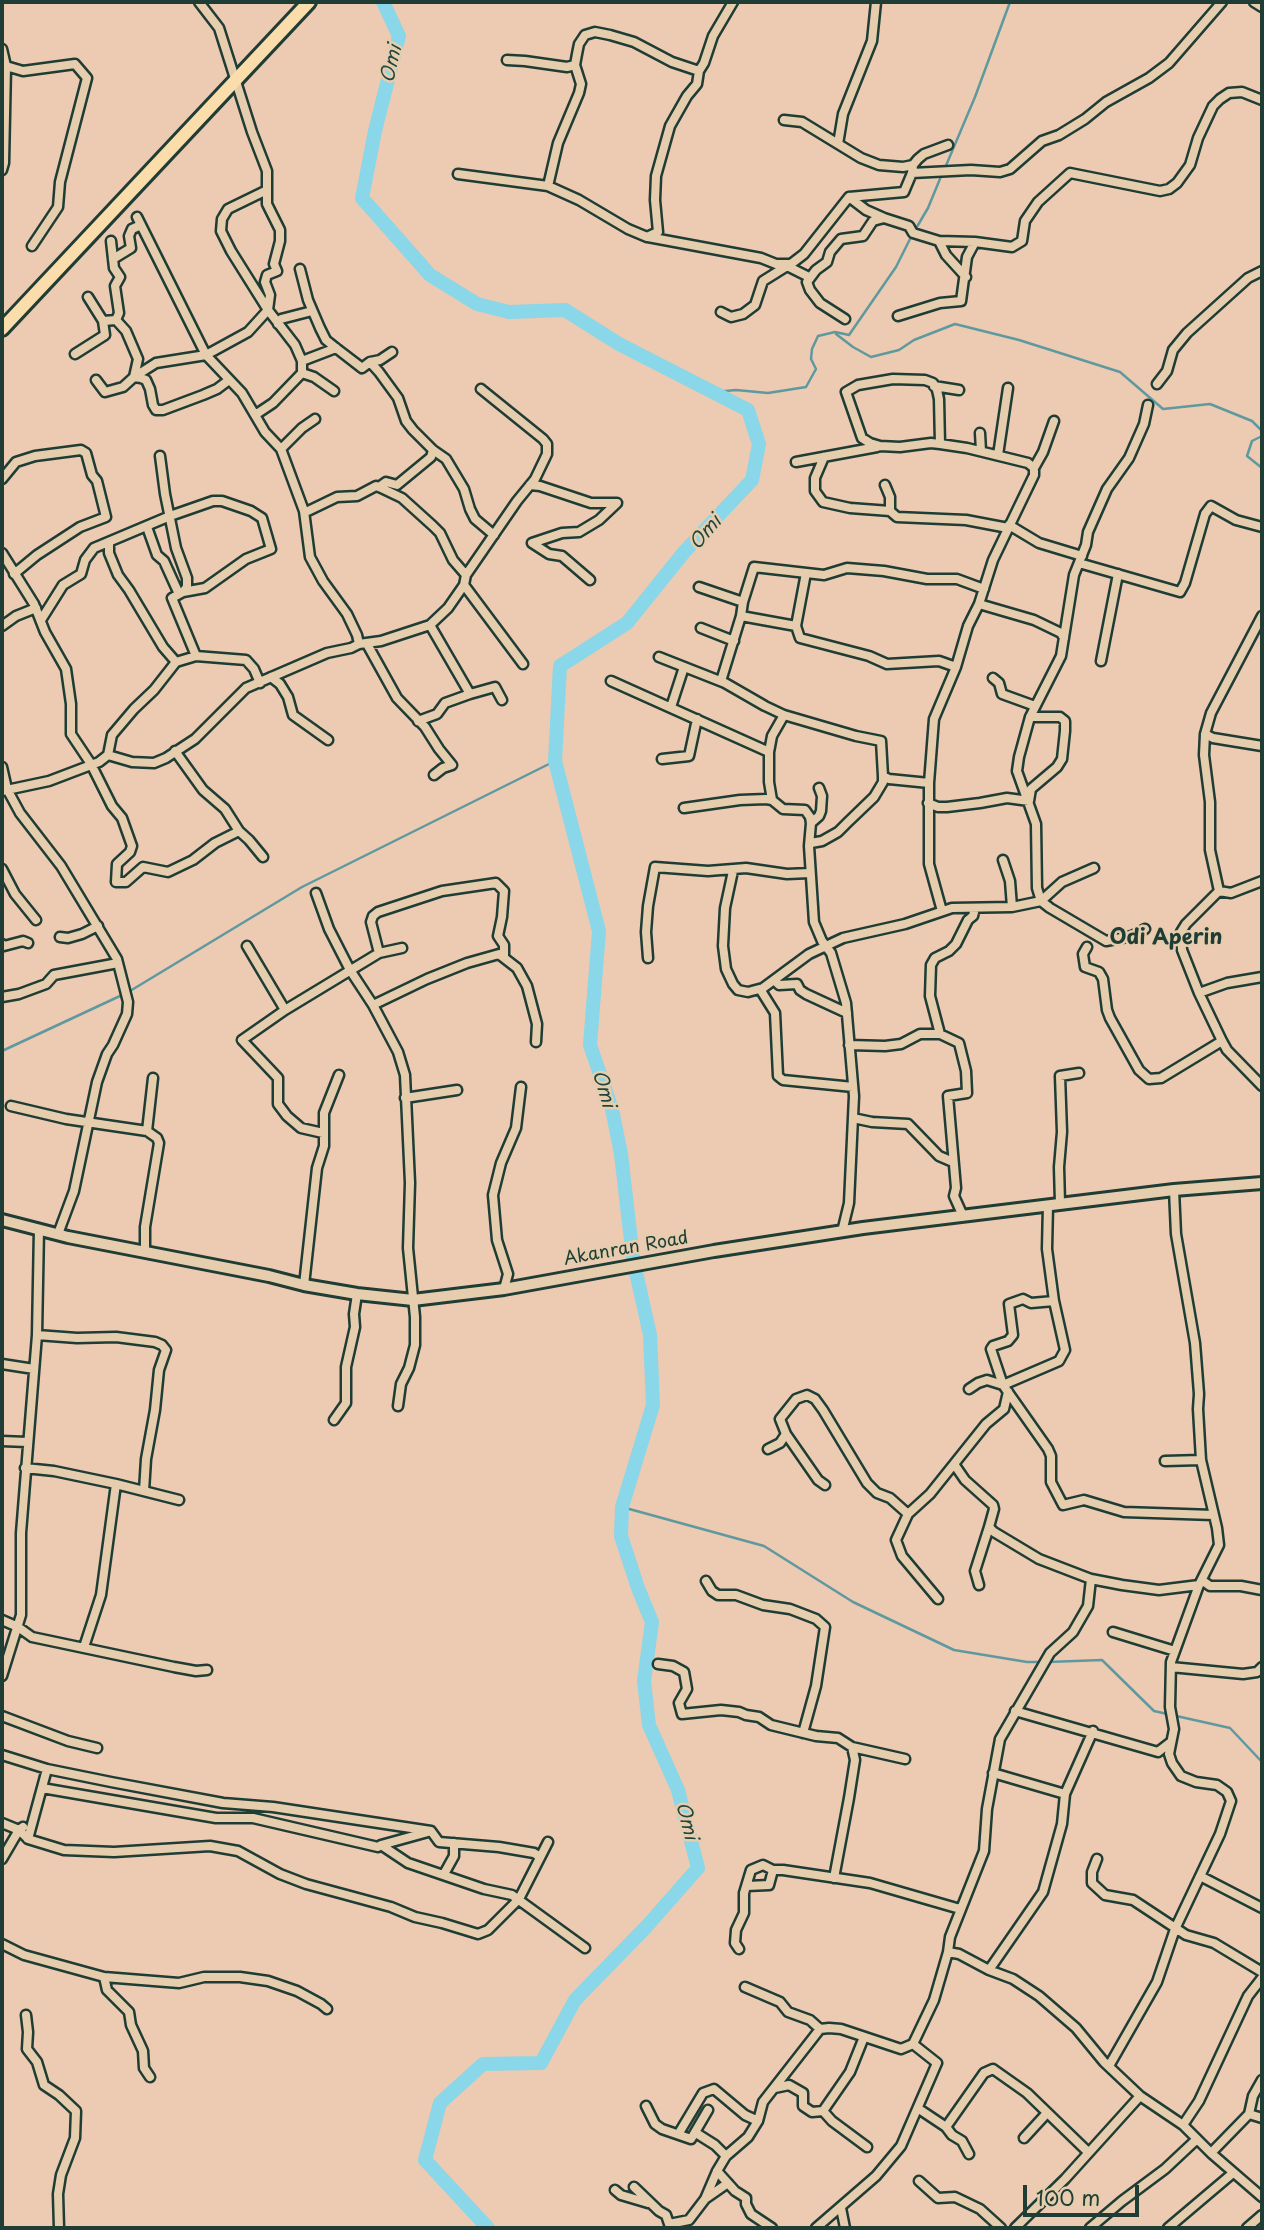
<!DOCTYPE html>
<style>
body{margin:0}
#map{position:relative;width:1264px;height:2230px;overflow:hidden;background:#edcab2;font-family:"Playpen Sans",sans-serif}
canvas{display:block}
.frame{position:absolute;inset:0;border:4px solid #1f3d34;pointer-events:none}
.scale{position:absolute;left:1023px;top:2185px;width:116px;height:32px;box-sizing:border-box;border:4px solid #1f3d34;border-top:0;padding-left:9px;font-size:21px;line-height:24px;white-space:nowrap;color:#1f3d34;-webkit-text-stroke:5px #e6cdae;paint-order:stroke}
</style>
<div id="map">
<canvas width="1264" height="2230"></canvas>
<div class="frame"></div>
<div class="scale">100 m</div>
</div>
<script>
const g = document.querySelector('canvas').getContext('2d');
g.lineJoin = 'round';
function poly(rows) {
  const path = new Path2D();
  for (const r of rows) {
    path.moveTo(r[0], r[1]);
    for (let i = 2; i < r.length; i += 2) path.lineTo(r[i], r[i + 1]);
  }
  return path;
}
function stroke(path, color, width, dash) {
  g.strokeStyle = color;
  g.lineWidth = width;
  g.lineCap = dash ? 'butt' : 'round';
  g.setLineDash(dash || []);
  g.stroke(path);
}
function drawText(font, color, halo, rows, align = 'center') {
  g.font = font + ' "Playpen Sans",sans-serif';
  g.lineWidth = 5;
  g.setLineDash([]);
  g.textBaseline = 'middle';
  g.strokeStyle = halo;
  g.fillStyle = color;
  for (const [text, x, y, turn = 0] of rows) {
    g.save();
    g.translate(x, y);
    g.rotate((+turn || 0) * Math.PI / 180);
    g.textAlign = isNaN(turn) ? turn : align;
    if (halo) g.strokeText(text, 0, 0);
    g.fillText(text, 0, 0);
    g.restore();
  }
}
const stream = poly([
 [945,168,975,97,1010,2],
 [836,334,853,347,871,357,899,350,914,340,955,324,1019,340,1120,372,1163,409,1210,404,1252,421,1262,431],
 [715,392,736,390,768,393,806,387,816,369,811,359,812,349,818,336,835,332,849,335,896,267,911,237,928,208,942,174],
 [1262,436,1252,441,1247,456,1262,468],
 [130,991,302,887,555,761],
 [2,1051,120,996],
 [622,1507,764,1546,853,1602,954,1650,1027,1662,1041,1662],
 [1048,1662,1102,1660,1154,1711,1230,1728,1262,1762]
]);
const river = poly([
 [383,2,399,36,375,131,362,198,430,275,477,304,509,312,565,310,619,344,748,410,759,444,752,480,685,551,627,623,560,666,555,761,599,931,590,1045,612,1109,621,1154,633,1258],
 [488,2228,425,2160,440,2103,483,2064,541,2063,575,2000,647,1926,698,1868,678,1790,649,1725,644,1681,652,1622,638,1588,621,1536,622,1507,653,1405,650,1335,636,1272]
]);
const minor = poly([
 [199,2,219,28,252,132,267,171,267,190,228,209,222,219,221,231,231,251,268,310,295,345,302,361,302,373,273,403,255,415],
 [1254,2,1262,7],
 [2,49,6,66,4,163,2,170],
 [507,60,525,61,567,67,575,65],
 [6,66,23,71,75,64,87,78,60,182,58,207,32,246],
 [784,120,802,122,861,158,879,165,903,167,913,165],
 [838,144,843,114,872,41,876,2],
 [912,173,971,170,1000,172,1010,169,1042,141,1059,135,1085,119,1106,102,1149,78,1169,63,1222,2],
 [458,174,548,186,579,200,628,229,647,237,658,232,655,200,656,176,670,126,687,96,697,84,699,71],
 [548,186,558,143,579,93,581,84,575,65,577,54,579,44,585,35,595,32,610,35,634,42,672,62,699,71,704,63,713,36,733,2],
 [267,190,267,204,280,230,280,241,274,264,277,271,267,275,265,282,270,295,268,310,248,332,206,355,242,393,265,432,281,449,304,511,310,557,323,581,347,614,357,635,359,644],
 [849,197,866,210,884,218,909,226,913,233,939,241,946,255,966,277],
 [648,237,761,258,776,264,791,264,804,254,849,197,904,192,912,173,913,165,918,159,924,154,948,145],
 [939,241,975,242],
 [113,259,131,248,129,236,132,229,141,225],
 [300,269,308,300,320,328,326,340,336,348,362,368,370,362,380,360,392,352],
 [721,312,731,317,743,314,755,305,763,281,787,266,809,277],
 [898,316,940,303,961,301,967,257,975,242,1012,247,1022,241,1025,221,1038,202,1070,173,1160,191,1169,189,1177,183,1190,165,1198,138,1213,106,1220,99,1229,93,1242,92,1262,100],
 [845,319,820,303,810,290,807,282,816,270,827,262,830,252,841,239,863,236,873,221,884,218],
 [116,320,126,331,138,359,134,377],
 [103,321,116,320,119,313,115,286,120,277,114,268,111,241],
 [278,324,281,319,312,311],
 [75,354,105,335,103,321,88,297],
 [302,361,336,348],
 [370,362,379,372,398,398,406,421,413,430,433,450,446,459,464,489,470,509,475,519,494,535],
 [302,373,314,377,334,391],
 [134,377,156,363,206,355,137,217],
 [96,380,105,392,123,387,134,377,141,378,146,380,150,389,153,405,156,410,163,410,203,395,217,389,229,380],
 [1157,384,1167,371,1173,350,1187,333,1248,278,1262,271],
 [934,386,959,390],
 [980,433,981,451],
 [281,449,302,428,315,419],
 [998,455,1008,388],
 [160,456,165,494,176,548,187,578,187,587,183,592],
 [824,457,815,478,815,491,823,502,850,508,890,511,897,517,966,520,1008,528],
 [796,462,877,447],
 [1034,468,1043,452,1054,421],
 [2,479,16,462,35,456,81,450,86,453,92,475,97,481,106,517,80,527,37,555,14,574],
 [530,485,540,486,591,503,617,503,599,520,579,532,562,533,532,543,549,554,562,556,590,580],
 [885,485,890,497,890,511],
 [379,487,386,482,397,485,431,457,433,450],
 [304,511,308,511,337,497,357,496,376,486,379,487,402,498,433,526,440,533,453,560,466,575],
 [1009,525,1039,543,1082,556],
 [147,527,157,555,164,561,179,594],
 [109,542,109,553,118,575,129,590,163,647,176,662],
 [2,553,34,604,45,632,66,669,71,704,71,734,91,764,112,806,122,818,132,846,130,852,117,864,116,882,126,882,143,867,168,872,193,860,215,843,239,831],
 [1079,563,1180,592,1185,583,1205,514,1211,506,1236,520,1262,527],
 [464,585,523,664],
 [699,587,743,602,741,616,796,626,800,638,869,656,887,664,939,661,956,667],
 [743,602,754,567,824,575,847,568,884,571,927,579,957,579,984,589],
 [979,604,1034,620,1061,633,1064,638],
 [1262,616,1211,713,1205,734,1204,755,1210,802,1210,850,1219,891,1186,924,1181,932,1182,950,1199,993,1222,1041,1227,1050,1262,1086],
 [41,620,63,585,81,574,85,560,94,548,170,516,213,501,222,501,251,511,262,518,271,549,246,559,205,588,183,592,172,598,196,656],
 [430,625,470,694,495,687,502,700],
 [2,626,16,616,36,608],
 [796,626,806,573],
 [701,628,734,641],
 [367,644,397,698,425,727,439,749,452,765,443,768,434,775],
 [659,657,725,683,765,706,784,715,856,736,881,741,883,776,889,779,929,783,929,864,942,911],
 [1101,661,1118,574],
 [271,677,280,684,288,697,293,715,328,740],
 [993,678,999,683,1002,694,1035,706],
 [611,681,769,752],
 [721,681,741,616],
 [671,707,684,667],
 [784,715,772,736,769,752,769,782,772,800,783,809,805,810,810,817,811,823,809,846],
 [418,721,437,714,445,703,470,694],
 [1205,734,1213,738,1262,746],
 [175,751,203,790,225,809,239,831,249,840,263,857],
 [108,755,112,735,134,709,154,690,176,662,196,656,246,660,254,669,260,683],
 [662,759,689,756,697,719],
 [2,767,7,789,20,813,61,866,117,959,128,1002,127,1014,113,1045,107,1054,97,1082,74,1191,58,1234],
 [929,783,934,719,956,667,968,626,979,604,993,560,1034,475,1034,468,1028,463,967,448,940,444,931,443,900,447,880,446,870,443,862,438,846,392,858,385,893,379,925,380,933,383,937,390,939,399,940,444],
 [2,791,49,781,99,762,108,755,132,762,154,763,166,758,195,739,246,688,327,653,351,648,359,644,381,641,430,625,448,608,464,585,466,575,517,501,535,479,547,454,547,444,543,439,481,389],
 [928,803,938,807,947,807,980,803,1007,798,1029,801,1031,789,1057,767,1062,759,1065,731,1065,721,1060,717,1030,717],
 [684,808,740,800,766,799,772,800],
 [811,823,819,816,821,811,822,796,819,788],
 [1003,860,1010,881,1012,907],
 [2,869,15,894,36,920],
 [733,871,725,908,723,946,726,969,733,984,738,990,748,992,763,988,809,954,843,938,905,924,952,908,1012,907,1041,901,1062,882,1094,868],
 [1219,891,1231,893,1262,881],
 [316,893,329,929,350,970,373,1005,398,1052,405,1075,410,1183,408,1248,415,1317,415,1345,409,1368,401,1384,398,1406],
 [1145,929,1132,936,1106,941,1050,908,1041,901,1037,888,1036,824,1017,771,1019,757,1030,717,1061,656,1074,575,1086,545,1088,532,1107,489,1129,458,1144,424,1148,405],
 [60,937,68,938,82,934,98,926],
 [2,944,4,946,23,941,28,943],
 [247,946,285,1010],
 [1087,947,1083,954,1085,967,1099,972,1103,979,1107,1010,1110,1018,1139,1070,1149,1079,1161,1078,1222,1041],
 [379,953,371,922,373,916,378,912,442,891,496,883,504,891,502,917,498,936,504,945,504,957],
 [648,958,646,932,648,906,655,867,708,871,746,868,787,874,810,873],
 [775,981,779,985,797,984,800,990,806,994,847,1013],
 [760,989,775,1013,778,1076,783,1080,853,1087],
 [1199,993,1227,983,1262,977],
 [2,997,19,994,46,984,54,975,118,963],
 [373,1005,427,979,467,963,499,954,517,968,527,986,537,1024,536,1042],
 [940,1034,930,996,931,965,935,958,949,951,956,944,968,920,973,916,975,908],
 [849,1045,885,1046,901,1044,920,1034,940,1034,959,1043,966,1071,967,1093,948,1096,956,1188,954,1196,963,1216],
 [405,1098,457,1090],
 [11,1106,66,1119,147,1131],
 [853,1118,872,1122,908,1124,939,1156,953,1162],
 [323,1133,301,1128,287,1116,278,1104,278,1078,242,1040,285,1010,379,953,402,948],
 [1060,1203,1059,1167,1062,1132,1060,1076,1079,1073],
 [1048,1205,1047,1249,1054,1301,1065,1350,1059,1361,1003,1385,991,1349,993,1346,1008,1341,1013,1335,1009,1304,1023,1299,1031,1303,1054,1301],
 [842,1232,849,1203,854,1096,846,1003,831,953,822,941,814,922,809,846,811,843,822,841,838,832,847,823,874,797,883,782,883,776],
 [145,1251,145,1227,159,1143,157,1138,147,1131,153,1078],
 [304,1285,317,1168,324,1146,324,1113,339,1075],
 [504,1289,508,1274,497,1240,493,1195,501,1163,516,1128,521,1087],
 [37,1335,77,1338,116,1337,155,1342,162,1345,166,1350,159,1370,155,1410,146,1459,144,1491],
 [2,1364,34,1369],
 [969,1389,978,1383,987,1380,1003,1385,1048,1449,1051,1456,1051,1482,1063,1505,1084,1500,1124,1512,1213,1515],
 [334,1420,346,1403,346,1367,355,1327,354,1314,357,1294],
 [2,1441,27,1442],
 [768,1449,780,1443,786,1434],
 [1165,1461,1201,1460],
 [954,1464,965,1480,993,1505,994,1509,989,1527,994,1532,1039,1559,1091,1579,1122,1585,1159,1590,1199,1585],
 [25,1468,54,1471,116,1484,101,1595,84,1647],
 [116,1484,179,1500],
 [825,1485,818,1480,786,1434,780,1419,796,1399,807,1395,815,1399,823,1410,867,1483,877,1493,890,1498,908,1514],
 [706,1581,712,1591,718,1595,736,1595,763,1605,790,1609,816,1619,825,1627,816,1686,803,1733],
 [1203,1581,1210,1586,1241,1586,1262,1590],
 [979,1585,975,1571,989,1527],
 [938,1599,902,1556,896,1540,908,1514,930,1494,986,1424,1004,1409,1008,1392],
 [2,1620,18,1627,32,1637,174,1667,196,1671,207,1670],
 [1113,1632,1175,1651],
 [658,1664,673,1666,684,1672,687,1689,679,1703,682,1714,721,1710,739,1712,746,1715,759,1717,771,1725,816,1736,838,1738,852,1747,905,1759],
 [1171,1667,1243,1674,1257,1672,1262,1667],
 [2,1676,21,1615,21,1533,37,1335,39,1229],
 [1015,1711,1158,1752,1171,1742],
 [2,1716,68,1741,97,1748],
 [2,1755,47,1769,111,1782,223,1803,273,1807,431,1831,439,1842,499,1847,534,1853,540,1857],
 [993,1773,1065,1794,1093,1731],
 [42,1788,216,1818,253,1818,378,1847,381,1845,408,1863,484,1889,512,1895,585,1948],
 [2,1823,19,1830,28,1839,64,1850,114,1852,210,1846,238,1851,280,1874,306,1884,391,1907,415,1917,442,1923,478,1934,488,1930,519,1899,548,1842],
 [28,1839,47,1769],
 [381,1845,428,1832],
 [2,1859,19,1830,23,1827],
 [1097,1859,1092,1872,1092,1883,1105,1895,1133,1900,1186,1935,1214,1943,1262,1972],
 [444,1874,454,1856,454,1843],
 [1200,1876,1262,1908],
 [834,1878,849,1798,855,1760,852,1747],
 [747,1886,769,1885,773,1870,783,1870,870,1883,960,1909],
 [2,1944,24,1955,104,1977,179,1983,204,1977,240,1977,268,1981,297,1991,321,2004,327,2009],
 [739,1949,735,1943,736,1930,744,1913,744,1893,751,1870,763,1865,773,1870],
 [948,1952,959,1954,989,1970,1013,1979,1039,1996,1076,2028,1104,2062,1140,2096,1183,2125,1211,2153,1262,2197],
 [989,1970,1043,1892,1062,1824,1065,1794],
 [104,1977,107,1990,129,2012,131,2025,143,2051,144,2068,150,2077],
 [745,1987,780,2002,788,2012,810,2020,820,2029],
 [26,2015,28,2032,27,2049,37,2062,44,2085,59,2095,76,2111,75,2138,61,2175,58,2194,59,2228],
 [1109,2066,1157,1982,1175,1929,1220,1834,1231,1801,1227,1792,1217,1785,1196,1782,1181,1776,1172,1763,1169,1754,1174,1729,1170,1707,1171,1662,1199,1585,1219,1545,1217,1528,1201,1460,1198,1409,1199,1394,1195,1343,1176,1234,1174,1190],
 [775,2088,789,2085,803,2093,803,2106,812,2112,823,2111,832,2121,867,2147],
 [646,2106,655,2124,662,2129,691,2139,708,2110],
 [919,2109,946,2127,984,2073,993,2069,1027,2093,1088,2152],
 [823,2111,850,2072,864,2037],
 [1249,2114,1262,2118],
 [1183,2125,1199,2101,1248,1996,1262,1978],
 [946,2127,952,2135,962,2141,969,2154],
 [679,2133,703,2093,714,2089,745,2115,758,2121],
 [696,2133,715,2145,726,2156],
 [1024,2138,1047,2113],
 [1211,2153,1249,2114,1253,2096,1262,2080],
 [717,2171,735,2191,746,2198,746,2204,751,2214,772,2228],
 [919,2181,938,2198,955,2197,980,2209,1001,2228],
 [634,2187,659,2211,666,2215,669,2224,689,2220,705,2199,717,2171,726,2156,748,2137,758,2121,763,2102,820,2029,829,2028,841,2029,901,2049,913,2044,934,2000,948,1952,950,1937,984,1851,987,1809,1000,1739,1050,1653,1073,1632,1088,1606,1091,1579],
 [615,2190,621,2195,648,2203],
 [705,2199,728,2183],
 [841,2208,845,2228],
 [816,2228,876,2176,901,2146,937,2063,913,2044],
 [1015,2228,1065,2179,1140,2096],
 [1090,2228,1122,2201,1165,2169,1197,2139],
 [1168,2228,1233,2173],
 [1247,2228,1262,2215]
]);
const secondary = poly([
 [2,1220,68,1237,269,1276,304,1285,357,1294,413,1300,504,1289,714,1251,863,1228,1174,1190,1262,1183]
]);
const trunk = poly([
 [2,329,309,2]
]);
const streetNames = [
 ["Akanran Road",626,1249,-10]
];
const waterNames = [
 ["Omi",392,64,-77],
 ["Omi",706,533,-49],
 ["Omi",603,1089,74],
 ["Omi",686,1821,76]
];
const quarterNames = [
 ["Odi Aperin",1166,938]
];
stroke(stream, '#5f99a0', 2.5);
stroke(river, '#89d7e8', 14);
stroke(minor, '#1f3d34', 13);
stroke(secondary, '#1f3d34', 16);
stroke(trunk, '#1f3d34', 18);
stroke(minor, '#e6cdae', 8);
stroke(secondary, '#e6cdae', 10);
stroke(trunk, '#faddab', 12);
drawText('18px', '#1f3d34', '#e6cdae', streetNames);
drawText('italic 19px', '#24453d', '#e6cdae', waterNames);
drawText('bold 21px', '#1f3d34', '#e6cdae', quarterNames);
</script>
